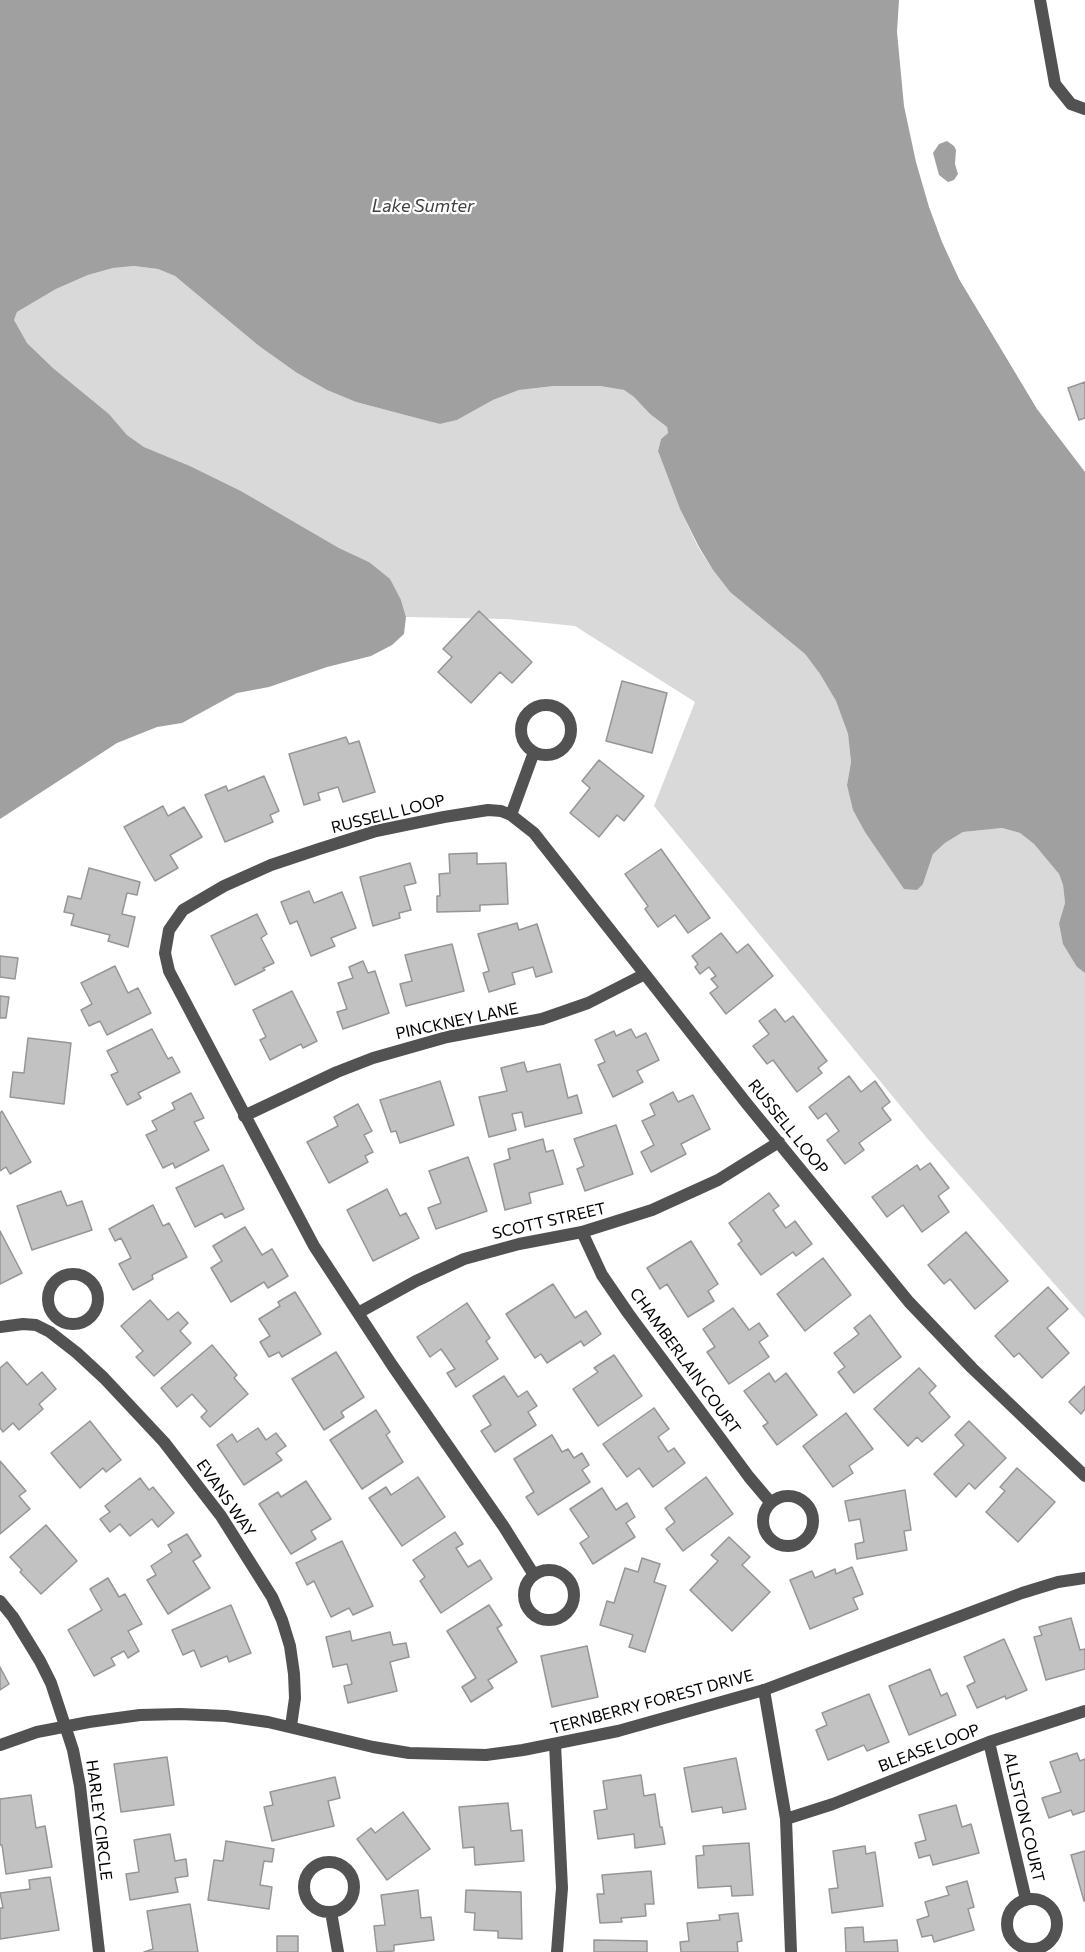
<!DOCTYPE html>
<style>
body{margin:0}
canvas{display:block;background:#fff}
</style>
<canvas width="1085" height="1952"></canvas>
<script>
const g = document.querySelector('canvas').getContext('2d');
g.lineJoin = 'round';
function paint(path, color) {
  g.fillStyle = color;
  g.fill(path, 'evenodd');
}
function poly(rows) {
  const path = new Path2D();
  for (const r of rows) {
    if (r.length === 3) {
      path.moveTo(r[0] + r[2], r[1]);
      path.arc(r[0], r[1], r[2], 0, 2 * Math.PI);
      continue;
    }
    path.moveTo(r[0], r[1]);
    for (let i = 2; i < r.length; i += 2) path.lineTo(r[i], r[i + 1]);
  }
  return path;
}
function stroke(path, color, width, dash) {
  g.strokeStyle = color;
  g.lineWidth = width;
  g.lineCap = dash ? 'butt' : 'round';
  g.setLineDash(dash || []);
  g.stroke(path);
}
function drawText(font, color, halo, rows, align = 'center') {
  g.font = font + ' Commissioner,sans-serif';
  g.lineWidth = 4.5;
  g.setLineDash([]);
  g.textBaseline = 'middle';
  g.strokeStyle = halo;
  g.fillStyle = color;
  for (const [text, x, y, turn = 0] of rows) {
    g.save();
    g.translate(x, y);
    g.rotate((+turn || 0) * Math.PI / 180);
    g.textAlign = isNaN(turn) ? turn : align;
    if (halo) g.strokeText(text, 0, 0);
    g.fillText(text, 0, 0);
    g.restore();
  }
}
const green = poly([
 [134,266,158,269,175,276,259,346,297,373,327,390,356,402,440,424,457,420,493,400,519,390,554,386,600,386,624,390,634,397,650,414,667,427,668,433,661,439,658,451,680,509,698,547,713,570,730,592,805,654,820,674,836,701,848,734,851,762,847,785,923,884,933,854,945,843,963,832,1002,828,1020,833,1034,844,1059,874,1063,885,1065,903,1059,923,1077,967,1085,973,1085,1319,926,1137,654,806,695,702,575,626,507,619,406,617,401,600,369,562,339,548,241,491,190,466,144,447,127,435,109,414,53,368,27,343,18,330,14,320,17,312,56,289,88,275,113,268]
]);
const water = poly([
 [0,0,899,0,897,32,904,106,916,162,929,207,942,242,959,279,1037,409,1085,472,1085,973,1077,967,1063,944,1059,923,1065,903,1063,885,1059,874,1034,844,1020,833,1002,828,963,832,945,843,933,854,923,884,917,890,904,889,865,832,853,810,847,785,851,762,848,734,836,701,820,674,805,654,730,592,713,570,699,547,680,509,658,451,661,439,668,433,667,427,650,414,634,397,624,390,600,386,554,386,519,390,493,400,457,420,440,424,428,421,356,402,327,390,297,373,259,346,175,276,158,269,134,266,113,268,88,275,56,289,17,312,14,320,27,343,53,368,109,414,127,435,144,447,190,466,241,491,339,548,369,562,390,579,401,600,406,617,404,634,392,645,371,656,327,667,269,687,237,693,182,723,157,727,117,743,0,819],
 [947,141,954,146,956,150,955,164,958,174,954,180,948,182,939,175,933,153,939,144]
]);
const building = poly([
 [1085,382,1085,418,1079,420,1068,388,1085,382],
 [479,611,532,662,512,683,500,672,471,703,438,672,452,657,443,649,479,611],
 [622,681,667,693,652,753,606,741,622,681],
 [346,737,349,744,359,741,375,792,343,802,338,787,318,793,320,800,304,805,289,754,346,737],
 [599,760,644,796,624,821,617,815,599,837,570,813,590,788,582,781,599,760],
 [264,776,279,811,270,815,273,822,225,842,205,795,226,786,228,791,264,776],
 [163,806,168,816,184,807,202,837,170,855,178,868,155,881,124,827,163,806],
 [661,849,710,918,688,933,675,915,658,927,645,909,648,906,625,874,661,849],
 [477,853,477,864,506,863,508,904,480,905,480,911,437,912,437,896,440,896,439,874,450,873,449,854,477,853],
 [410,863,416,883,404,886,411,910,399,913,400,918,373,926,360,877,410,863],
 [89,868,140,882,137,895,127,893,122,914,135,917,128,947,108,941,110,935,71,925,74,914,64,912,68,896,81,899,89,868],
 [309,891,314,903,342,892,356,928,331,938,335,946,311,956,297,921,290,924,281,902,309,891],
 [257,914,267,934,261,938,274,963,263,968,265,970,235,985,211,936,257,914],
 [517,923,519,930,537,924,552,972,536,977,533,967,512,973,515,984,489,992,483,973,489,971,478,934,517,923],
 [721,933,737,953,748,944,773,976,726,1014,710,993,718,987,711,979,716,976,709,967,700,974,695,967,698,964,692,956,721,933],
 [452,944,464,991,406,1006,400,984,412,981,405,955,452,944],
 [0,956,18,958,15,979,0,977,0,956],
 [363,961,368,973,375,971,389,1013,343,1029,337,1012,347,1009,338,983,353,978,349,967,363,961],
 [115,966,128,993,138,988,151,1013,107,1035,100,1021,89,1026,81,1010,92,1004,81,983,115,966],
 [292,991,317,1041,303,1048,301,1044,270,1060,260,1040,266,1037,253,1010,292,991],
 [0,996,9,997,6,1018,0,1018,0,996],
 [775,1009,785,1022,793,1016,827,1061,818,1068,822,1073,797,1092,773,1060,767,1064,753,1046,769,1034,759,1021,775,1009],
 [152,1029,168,1059,172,1057,180,1072,138,1093,141,1098,127,1105,111,1075,118,1072,107,1051,152,1029],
 [631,1029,636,1038,646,1033,659,1060,637,1071,643,1082,613,1097,598,1065,605,1062,595,1040,614,1031,616,1036,631,1029],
 [28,1038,71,1043,64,1104,10,1097,13,1072,24,1073,28,1038],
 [524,1062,527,1072,560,1064,568,1098,577,1095,582,1113,525,1127,522,1112,512,1114,516,1130,489,1137,479,1097,507,1091,501,1068,524,1062],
 [849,1076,861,1092,875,1081,890,1102,882,1108,891,1120,859,1143,864,1150,845,1164,827,1140,839,1131,826,1113,818,1119,809,1107,849,1076],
 [440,1081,454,1125,400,1143,396,1131,391,1132,380,1100,440,1081],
 [673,1092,678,1102,693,1095,710,1129,681,1144,686,1154,651,1172,641,1152,654,1145,642,1121,655,1115,650,1104,673,1092],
 [191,1093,204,1118,194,1122,209,1150,175,1168,173,1163,163,1168,146,1135,157,1130,152,1121,175,1109,172,1103,191,1093],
 [358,1104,372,1131,364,1135,373,1152,365,1156,368,1162,329,1183,307,1142,338,1126,334,1117,358,1104],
 [2,1111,31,1162,10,1174,6,1167,0,1171,0,1113,2,1111],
 [616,1125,633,1174,585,1191,577,1169,584,1166,574,1139,616,1125],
 [543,1139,546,1152,553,1150,563,1184,529,1193,531,1203,505,1210,494,1164,510,1159,508,1149,543,1139],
 [468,1157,487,1211,436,1229,428,1208,441,1203,429,1171,468,1157],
 [930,1163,949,1188,938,1196,949,1212,922,1232,903,1205,887,1217,872,1197,917,1165,920,1170,930,1163],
 [223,1165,244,1209,225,1218,222,1213,195,1227,176,1188,223,1165],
 [387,1189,400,1216,406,1213,419,1238,373,1261,347,1210,387,1189],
 [61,1191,67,1206,82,1201,92,1230,32,1250,17,1206,61,1191],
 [769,1193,779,1206,773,1210,786,1228,795,1221,812,1244,796,1256,793,1252,761,1275,738,1244,742,1241,729,1223,769,1193],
 [153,1205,163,1226,169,1223,187,1257,152,1275,153,1279,133,1290,119,1264,131,1258,121,1238,115,1241,109,1229,153,1205],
 [245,1227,262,1255,272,1249,288,1276,268,1288,264,1282,231,1302,211,1268,222,1261,213,1246,245,1227],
 [0,1231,22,1273,0,1284,0,1231],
 [966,1232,1008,1281,975,1309,950,1279,944,1284,928,1265,966,1232],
 [691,1241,718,1284,708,1291,714,1301,688,1317,667,1284,660,1289,647,1268,691,1241],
 [823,1258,851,1295,805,1331,777,1294,823,1258],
 [553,1284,575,1318,586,1311,601,1334,584,1346,581,1341,547,1363,541,1354,535,1358,506,1314,553,1284],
 [1048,1287,1068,1309,1047,1328,1069,1353,1042,1378,1019,1353,1014,1357,995,1336,1048,1287],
 [295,1292,321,1334,282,1357,279,1352,269,1357,260,1342,270,1336,259,1319,280,1306,278,1302,295,1292],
 [150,1300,168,1320,178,1312,188,1323,180,1331,191,1343,154,1376,136,1357,143,1351,121,1326,150,1300],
 [467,1303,490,1338,486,1341,498,1359,456,1387,447,1373,455,1369,441,1349,430,1357,417,1337,467,1303],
 [733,1308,749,1330,759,1323,768,1336,759,1342,769,1357,729,1384,707,1352,715,1347,703,1329,733,1308],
 [870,1315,901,1357,854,1393,838,1372,845,1367,834,1353,859,1334,854,1328,870,1315],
 [212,1345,237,1375,234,1378,248,1394,210,1427,201,1417,207,1411,192,1394,177,1407,161,1388,212,1345],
 [336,1352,364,1397,341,1412,344,1417,324,1430,292,1379,336,1352],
 [614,1355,642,1396,598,1426,573,1389,598,1372,594,1368,614,1355],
 [7,1362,27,1385,42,1372,56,1389,39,1404,43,1409,19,1430,13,1423,3,1432,0,1428,0,1368,7,1362],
 [919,1368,936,1386,929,1393,950,1417,922,1442,917,1437,908,1446,874,1409,919,1368],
 [769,1373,775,1382,786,1373,817,1415,777,1445,763,1426,768,1423,744,1391,769,1373],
 [504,1376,518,1397,527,1391,537,1406,528,1412,536,1425,495,1452,481,1431,491,1425,473,1396,504,1376],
 [1085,1386,1085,1409,1081,1414,1069,1402,1085,1386],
 [654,1408,669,1429,658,1437,668,1452,674,1448,685,1463,653,1487,639,1468,627,1477,603,1444,654,1408],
 [376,1410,390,1432,386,1435,403,1462,362,1489,330,1440,376,1410],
 [846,1413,873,1449,849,1466,853,1473,833,1487,803,1446,846,1413],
 [90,1421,121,1460,106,1472,103,1468,80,1488,51,1453,90,1421],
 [969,1421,1006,1458,975,1489,969,1483,956,1497,934,1474,964,1445,955,1435,969,1421],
 [258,1428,266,1440,276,1433,286,1446,276,1453,282,1460,244,1485,217,1445,232,1434,237,1442,258,1428],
 [552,1435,562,1452,568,1449,574,1458,582,1453,589,1465,582,1470,590,1482,538,1515,526,1497,534,1492,514,1459,552,1435],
 [0,1461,26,1491,19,1496,30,1509,0,1534,0,1461],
 [1017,1468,1055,1502,1018,1542,986,1512,1005,1491,1000,1487,1017,1468],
 [418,1477,445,1517,402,1546,369,1498,386,1487,391,1495,418,1477],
 [706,1477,733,1514,683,1551,666,1529,675,1522,665,1508,706,1477],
 [140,1478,149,1490,153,1487,174,1513,158,1527,152,1519,130,1536,120,1524,110,1532,100,1519,110,1512,105,1506,140,1478],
 [306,1481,331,1519,311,1531,316,1539,291,1554,259,1504,278,1492,281,1497,306,1481],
 [602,1488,616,1510,627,1503,635,1517,626,1523,635,1537,593,1564,580,1543,589,1537,570,1509,602,1488],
 [905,1490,911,1530,904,1531,907,1550,857,1559,855,1544,864,1542,860,1519,849,1521,845,1501,905,1490],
 [46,1525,77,1561,41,1594,20,1572,22,1570,10,1557,46,1525],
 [455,1532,463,1544,456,1548,468,1567,480,1560,492,1579,441,1613,420,1581,425,1577,413,1560,455,1532],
 [187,1534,201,1556,193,1561,210,1588,168,1614,147,1580,156,1575,151,1566,172,1552,168,1545,187,1534],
 [729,1537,750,1557,742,1565,770,1592,732,1631,690,1590,718,1561,711,1555,729,1537],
 [342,1541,373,1606,353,1615,349,1608,331,1617,314,1581,307,1585,296,1563,342,1541],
 [642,1558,660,1564,654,1582,666,1586,645,1652,629,1647,633,1635,600,1625,607,1601,614,1603,625,1568,638,1572,642,1558],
 [852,1567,863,1594,853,1598,858,1609,810,1629,790,1580,812,1571,815,1578,835,1569,836,1574,852,1567],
 [108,1578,119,1597,125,1594,142,1624,128,1631,139,1651,128,1658,124,1651,111,1658,115,1665,94,1676,68,1630,102,1610,90,1589,108,1578],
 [231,1605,251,1653,229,1662,227,1656,201,1667,194,1650,183,1655,172,1630,231,1605],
 [489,1605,502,1625,497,1628,517,1662,488,1680,493,1688,471,1702,462,1687,476,1678,447,1631,489,1605],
 [1071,1618,1080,1650,1085,1649,1085,1669,1046,1680,1034,1637,1042,1635,1039,1627,1071,1618],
 [350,1631,352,1641,390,1632,393,1645,406,1643,409,1657,390,1662,397,1691,348,1703,344,1686,352,1684,347,1664,333,1667,326,1637,350,1631],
 [1004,1639,1027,1690,1006,1699,1005,1696,977,1708,967,1686,975,1682,964,1657,1004,1639],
 [587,1646,598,1697,552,1707,541,1656,587,1646],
 [0,1667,9,1684,0,1690,0,1667],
 [930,1669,941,1696,947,1693,956,1715,909,1735,889,1686,930,1669],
 [869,1694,889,1742,867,1751,864,1745,828,1760,816,1730,827,1725,822,1713,869,1694],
 [1077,1753,1080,1761,1085,1759,1085,1811,1073,1815,1071,1810,1049,1818,1042,1798,1061,1792,1050,1762,1077,1753],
 [167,1757,174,1805,121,1812,114,1764,167,1757],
 [736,1758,746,1809,723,1813,722,1807,692,1812,684,1768,736,1758],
 [641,1775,644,1796,655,1794,660,1827,662,1827,665,1844,635,1848,634,1834,598,1839,594,1811,607,1809,603,1781,641,1775],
 [335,1777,340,1798,328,1801,334,1826,272,1841,264,1807,273,1805,270,1792,335,1777],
 [31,1795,36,1828,45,1826,52,1867,6,1874,2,1845,0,1845,0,1799,31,1795],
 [508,1803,511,1831,522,1830,524,1861,475,1865,474,1847,463,1848,459,1807,508,1803],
 [956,1805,962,1827,971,1824,979,1853,933,1865,930,1855,919,1858,915,1843,926,1840,919,1815,956,1805],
 [403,1812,430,1849,387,1880,357,1839,371,1828,375,1833,403,1812],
 [170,1834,175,1861,186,1859,188,1876,175,1878,178,1892,130,1900,126,1874,139,1872,134,1840,170,1834],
 [226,1841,274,1849,272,1862,264,1861,260,1885,272,1887,269,1909,208,1900,214,1860,223,1861,226,1841],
 [749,1843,753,1895,732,1896,731,1886,698,1888,696,1856,704,1855,703,1846,749,1843],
 [865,1846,866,1854,875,1852,883,1906,832,1913,829,1889,838,1888,833,1851,865,1846],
 [1085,1851,1085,1901,1084,1901,1071,1855,1085,1851],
 [651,1871,654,1904,645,1904,646,1916,621,1918,622,1922,600,1923,597,1894,604,1894,602,1875,651,1871],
 [50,1877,59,1930,0,1939,0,1908,3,1908,0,1893,30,1889,29,1880,50,1877],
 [967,1881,974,1907,968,1909,974,1930,934,1942,932,1935,922,1937,917,1920,929,1916,925,1902,949,1895,946,1887,967,1881],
 [418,1890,421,1918,431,1917,434,1940,394,1945,394,1951,377,1952,374,1926,385,1925,381,1895,418,1890],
 [466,1890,521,1892,522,1939,498,1938,498,1931,474,1930,475,1913,465,1912,466,1890],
 [190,1904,198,1952,144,1952,153,1949,147,1911,190,1904],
 [738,1913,742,1941,737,1942,738,1952,681,1952,680,1942,689,1941,687,1923,720,1920,719,1915,738,1913],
 [863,1927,864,1942,897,1940,898,1952,846,1952,845,1928,863,1927],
 [277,1936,298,1936,298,1952,277,1952,277,1936],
 [594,1940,647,1941,647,1952,594,1952,594,1940]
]);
const minor = poly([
 [546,730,25],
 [511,815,534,752],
 [244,1116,337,1072,373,1058,447,1037,542,1019,588,1003,645,974],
 [582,1232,602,1275,628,1313,749,1477,771,1503],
 [73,1299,25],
 [358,1313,416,1281,464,1259,519,1244,582,1232,652,1210,718,1180,779,1142],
 [0,1327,23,1324,36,1325,50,1332,77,1353,104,1378,164,1442,221,1516,272,1597,282,1620,290,1646,294,1674,295,1698,291,1726],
 [788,1521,25],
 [549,1595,25],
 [534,1575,504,1527,392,1365,314,1246,169,971,165,953,169,930,183,910,224,886,271,865,319,849,376,831,444,817,488,810,501,811,511,815,534,833,747,1104,909,1302,972,1368,1085,1476],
 [0,1601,13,1617,40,1661,51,1683,73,1750,80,1786,99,1952],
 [764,1690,786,1819,791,1952],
 [989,1742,1026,1900],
 [555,1744,562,1888,557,1952],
 [786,1819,833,1804,989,1742,1085,1711],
 [329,1887,25],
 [1032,1924,25],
 [331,1912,338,1952]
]);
const tertiary = poly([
 [1040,0,1055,84,1071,104,1085,109],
 [0,1745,37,1732,89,1722,140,1715,180,1714,226,1716,268,1722,373,1747,409,1753,486,1755,523,1750,618,1731,764,1690,1022,1593,1058,1582,1085,1578]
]);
const streetNames = [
 ["RUSSELL LOOP",388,814,-14],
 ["PINCKNEY LANE",457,1021,-12],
 ["RUSSELL LOOP",788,1127,51],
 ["SCOTT STREET",549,1221,-13],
 ["CHAMBERLAIN COURT",685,1361,54],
 ["EVANS WAY",226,1498,55],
 ["TERNBERRY FOREST DRIVE",652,1702,-15],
 ["BLEASE LOOP",929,1748,-21],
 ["ALLSTON COURT",1024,1817,77],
 ["HARLEY CIRCLE",99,1820,83]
];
const waterNames = [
 ["Lake Sumter",423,206]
];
paint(green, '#d9d9d9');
paint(water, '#a0a0a0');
paint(building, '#c2c2c2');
stroke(building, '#969696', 1.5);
stroke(minor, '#525252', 12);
stroke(tertiary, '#525252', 12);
drawText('16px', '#000', '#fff', streetNames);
drawText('italic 18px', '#414141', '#fff', waterNames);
</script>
